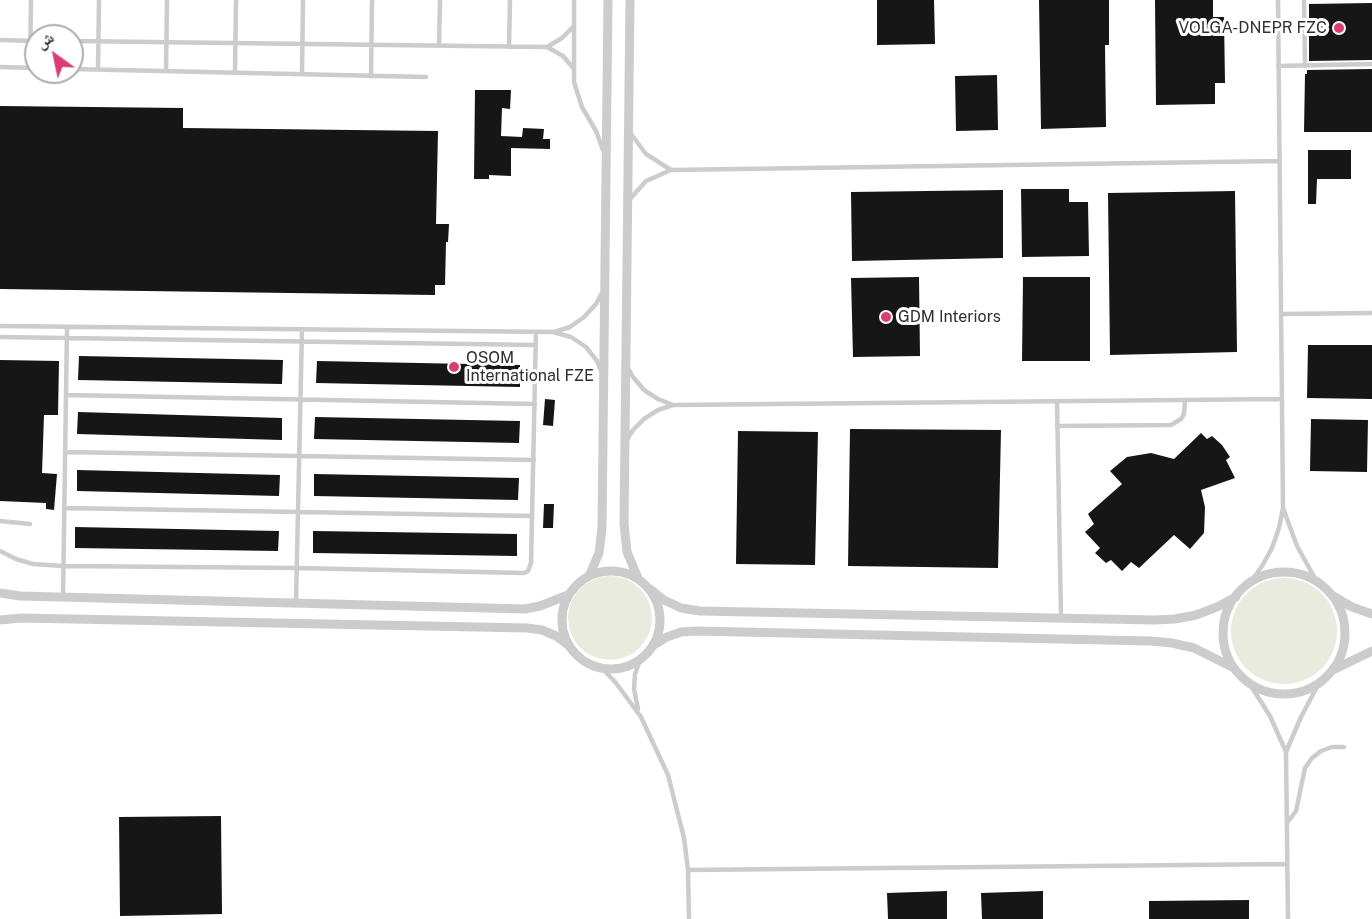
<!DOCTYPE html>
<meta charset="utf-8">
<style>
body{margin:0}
#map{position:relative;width:1372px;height:919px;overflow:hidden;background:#fff;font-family:"Public Sans","Noto Naskh Arabic",sans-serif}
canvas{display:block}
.north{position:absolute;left:24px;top:24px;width:60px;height:60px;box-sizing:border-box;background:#fff;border:2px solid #acacac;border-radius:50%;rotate:327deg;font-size:16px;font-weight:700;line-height:24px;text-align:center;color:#2f2f2f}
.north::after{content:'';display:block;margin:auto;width:21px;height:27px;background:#da3d75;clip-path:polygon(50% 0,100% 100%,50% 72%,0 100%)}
</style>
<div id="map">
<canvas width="1372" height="919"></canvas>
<div class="north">ش</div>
</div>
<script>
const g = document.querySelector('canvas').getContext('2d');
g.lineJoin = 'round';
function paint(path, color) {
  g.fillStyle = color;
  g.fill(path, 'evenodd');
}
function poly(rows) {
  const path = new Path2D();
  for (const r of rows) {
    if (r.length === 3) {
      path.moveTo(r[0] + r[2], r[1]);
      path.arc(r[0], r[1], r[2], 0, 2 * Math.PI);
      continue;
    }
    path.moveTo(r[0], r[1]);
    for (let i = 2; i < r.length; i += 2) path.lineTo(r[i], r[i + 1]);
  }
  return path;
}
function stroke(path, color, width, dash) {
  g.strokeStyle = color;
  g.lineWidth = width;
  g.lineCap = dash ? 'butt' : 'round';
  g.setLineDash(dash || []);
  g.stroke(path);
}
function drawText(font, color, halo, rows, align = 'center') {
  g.font = font + ' "Public Sans",sans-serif';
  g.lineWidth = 6;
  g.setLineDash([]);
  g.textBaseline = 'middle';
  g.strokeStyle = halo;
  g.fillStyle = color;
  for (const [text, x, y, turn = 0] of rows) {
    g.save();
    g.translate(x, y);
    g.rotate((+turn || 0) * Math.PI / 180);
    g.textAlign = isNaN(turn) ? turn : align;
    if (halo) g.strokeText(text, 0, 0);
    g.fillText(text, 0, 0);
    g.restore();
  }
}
const green = poly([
 [610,618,42],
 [1284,631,53]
]);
const building = poly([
 [877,0,934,0,935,44,877,45],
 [1039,0,1109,0,1109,45,1105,45,1106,127,1041,129],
 [1155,0,1213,0,1213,17,1224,17,1225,83,1215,83,1215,104,1156,105],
 [1372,3,1372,60,1309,61,1309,4],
 [1372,69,1372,132,1304,132,1305,74,1307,74,1307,70],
 [997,75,998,130,956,131,955,76],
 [475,90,511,90,510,109,502,108,501,136,522,137,523,128,544,129,543,139,550,139,550,149,511,148,511,176,489,175,489,179,474,179],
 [0,106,183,108,183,128,438,131,436,224,449,224,448,242,446,242,445,285,435,285,435,295,0,289],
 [1308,150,1351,150,1351,179,1317,179,1316,204,1308,204],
 [1021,189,1069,189,1069,202,1088,202,1089,256,1022,257],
 [1003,190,1003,258,852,261,851,192],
 [1235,191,1237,352,1110,355,1108,193],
 [919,277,920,356,853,357,851,278],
 [1023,277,1090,277,1090,361,1022,361],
 [1308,345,1372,345,1372,399,1307,398],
 [79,356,283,360,282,384,78,380],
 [0,360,59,361,58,415,44,415,42,473,57,474,54,510,46,509,46,503,0,501],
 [317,361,520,365,520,387,316,383],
 [545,399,555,400,553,426,543,425],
 [78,412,282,418,282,440,77,434],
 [315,417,520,421,519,443,314,439],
 [1311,419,1368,420,1367,472,1310,471],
 [850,429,1001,430,998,568,848,566],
 [738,431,818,432,815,565,736,564],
 [1201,433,1207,439,1212,436,1222,445,1230,457,1226,460,1235,478,1201,490,1205,507,1204,533,1190,549,1174,535,1139,568,1131,562,1122,571,1111,560,1106,563,1095,553,1100,548,1085,532,1094,524,1088,514,1122,484,1110,471,1127,457,1151,453,1174,459],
 [77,470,280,475,279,496,77,491],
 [314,474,519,478,518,500,314,496],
 [544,504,554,504,553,528,543,528],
 [75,527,279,531,278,551,75,548],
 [313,531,517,534,517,556,313,553],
 [221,816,222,914,120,916,119,817],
 [947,891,947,919,888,919,887,893],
 [1043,891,1043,919,982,919,981,893],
 [1249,900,1249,919,1149,919,1149,901]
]);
const lane = poly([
 [574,0,574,82,582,107,596,131,603,150],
 [1304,0,1305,66],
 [0,40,36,41],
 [72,41,547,47,563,56,574,69],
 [439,46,440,0],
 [509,47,510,0],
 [547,47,562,38,574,26],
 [1278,66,1372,64],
 [0,67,36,68],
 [30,68,31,0],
 [72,69,426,77],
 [98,69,99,0],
 [166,71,167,0],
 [235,72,236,0],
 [302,74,303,0],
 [371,76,372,0],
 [631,134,646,154,671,170],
 [630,199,646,181,671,170,1280,161],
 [1281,314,1372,313],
 [0,326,553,332,571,337,586,347,597,361,601,371],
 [554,332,570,327,584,317,596,304,602,293],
 [0,337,535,345],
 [628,368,633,377,644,390,658,399,673,405],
 [66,395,535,404],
 [1057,401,1061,618],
 [1057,426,1171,425,1181,419,1184,414,1185,400],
 [626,441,633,430,644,419,658,410,673,405,1282,399],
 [65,452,534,460],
 [64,508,532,516],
 [1283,508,1297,546,1317,582],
 [0,521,30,524],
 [0,551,16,559,33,564,63,566,297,568,524,573,528,571,531,563,536,332],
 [1250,583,1262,566,1272,548,1279,528,1283,508,1278,0],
 [63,597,67,327],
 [296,602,302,329],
 [602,668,616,683,641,717,668,775,684,838,688,870,689,919],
 [1249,683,1270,716,1286,752,1288,919],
 [638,709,634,689,635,674,640,660],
 [1286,752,1301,717,1319,683],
 [1287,823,1296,811,1305,768,1312,758,1321,751,1332,747,1344,747],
 [688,870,1287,864]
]);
const street = poly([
 [630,0,624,524,627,552,638,578],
 [611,620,49],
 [1284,633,61],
 [589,576,599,553,602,528,608,0],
 [650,589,664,600,681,608,700,611,1154,620,1175,619,1196,615,1217,607,1236,597],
 [0,593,20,596,525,609,540,606,568,595],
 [1333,596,1352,607,1372,614],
 [0,620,21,618,527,628,542,630,556,636,568,645],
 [654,645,667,637,681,632,696,631,1150,641,1172,643,1194,648,1234,668],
 [1333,670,1372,651]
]);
const markers = [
 [1339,28,6,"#da3d75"],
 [886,317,6,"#da3d75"],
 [454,367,6,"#da3d75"]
];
const poiNames = [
 ["VOLGA-DNEPR FZC",1327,28,"right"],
 ["GDM Interiors",898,317],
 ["OSOM",466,358],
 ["International FZE",466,376]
];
paint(green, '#e8ebdd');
paint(building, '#161616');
stroke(lane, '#ccc', 4.5);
stroke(street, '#ccc', 9);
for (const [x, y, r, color] of markers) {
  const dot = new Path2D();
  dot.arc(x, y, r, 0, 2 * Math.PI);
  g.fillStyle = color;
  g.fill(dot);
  stroke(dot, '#fff', 2);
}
drawText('16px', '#2f2f2f', '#fff', poiNames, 'left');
</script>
